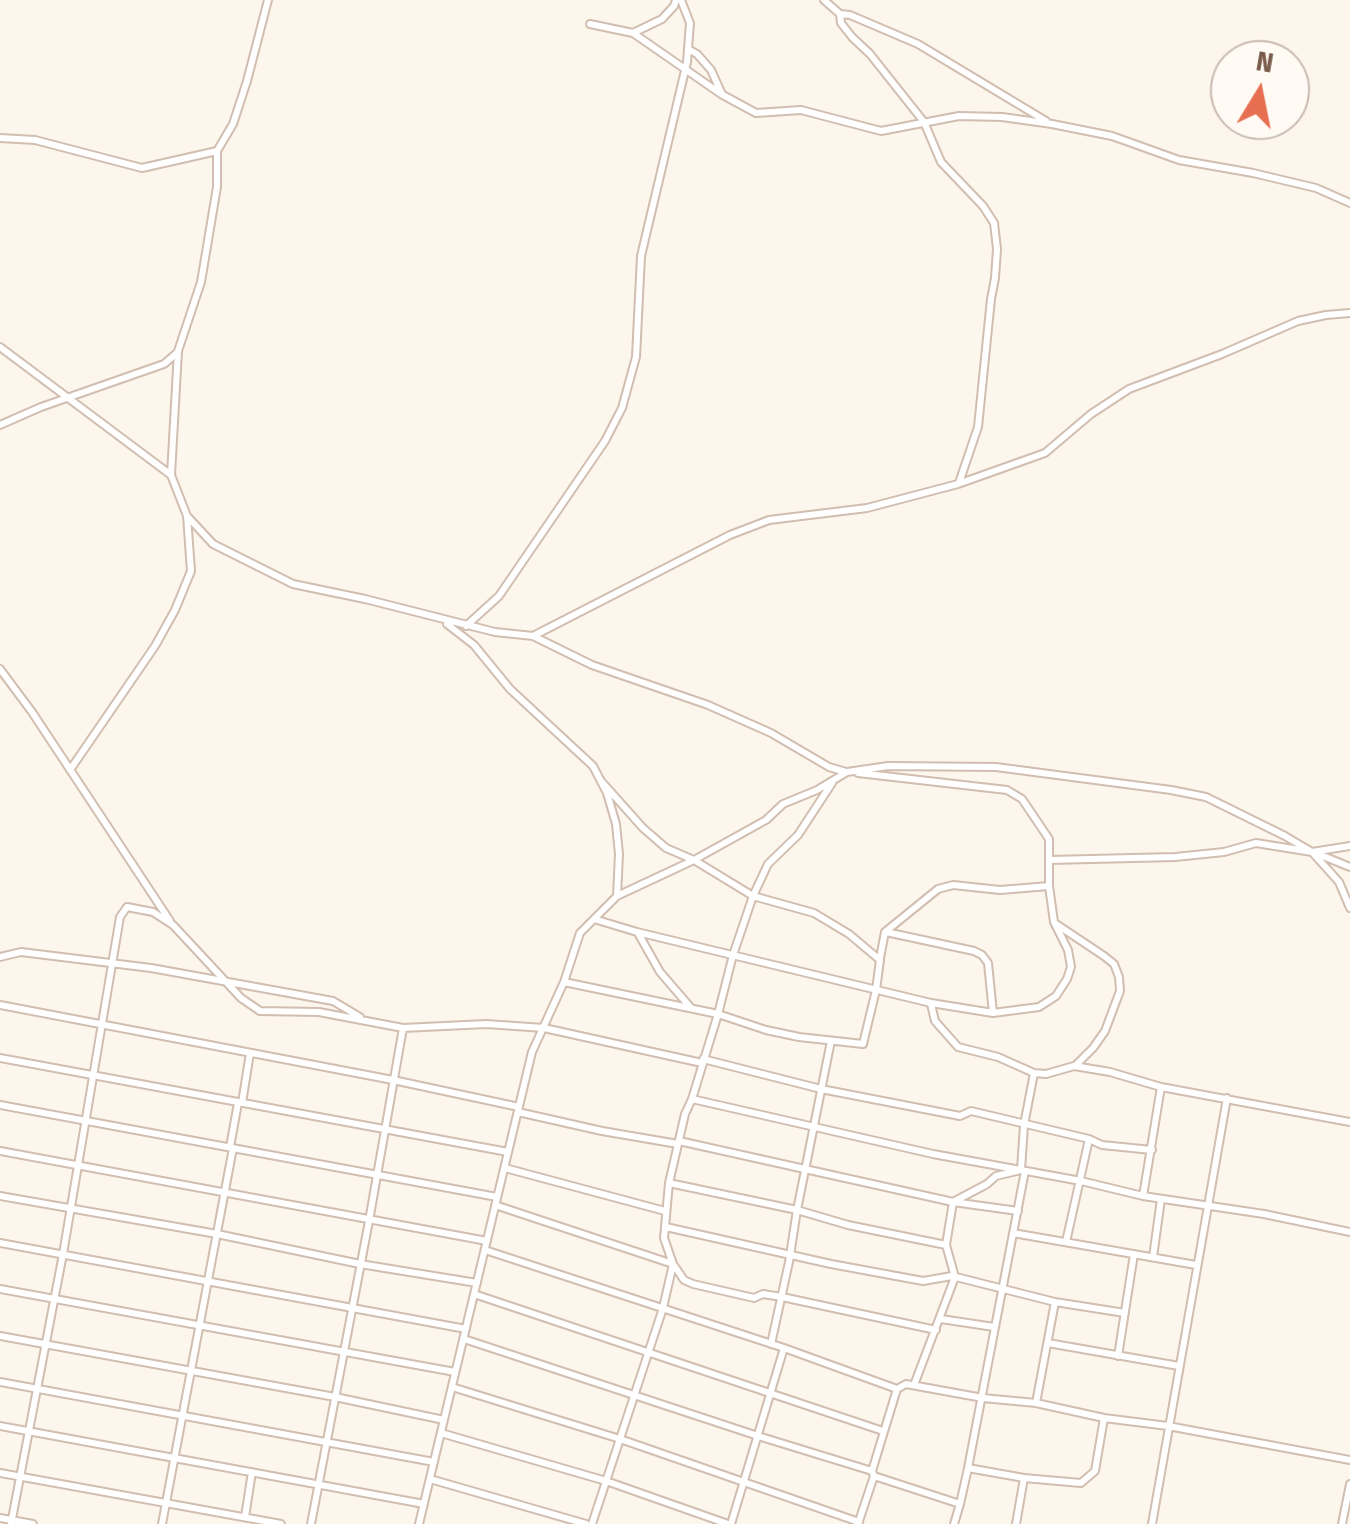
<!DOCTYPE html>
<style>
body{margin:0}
#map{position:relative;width:1350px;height:1524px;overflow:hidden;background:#fdf6ec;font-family:"Fira Sans Condensed",sans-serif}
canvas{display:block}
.north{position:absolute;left:1210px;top:40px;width:100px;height:100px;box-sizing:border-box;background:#fffaf3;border:2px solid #cabbb1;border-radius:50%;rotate:10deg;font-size:28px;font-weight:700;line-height:40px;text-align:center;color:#7a5c4d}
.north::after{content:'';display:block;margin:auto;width:35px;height:45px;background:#e76f51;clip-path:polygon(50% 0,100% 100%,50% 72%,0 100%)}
</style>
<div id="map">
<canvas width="1350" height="1524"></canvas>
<div class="north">N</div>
</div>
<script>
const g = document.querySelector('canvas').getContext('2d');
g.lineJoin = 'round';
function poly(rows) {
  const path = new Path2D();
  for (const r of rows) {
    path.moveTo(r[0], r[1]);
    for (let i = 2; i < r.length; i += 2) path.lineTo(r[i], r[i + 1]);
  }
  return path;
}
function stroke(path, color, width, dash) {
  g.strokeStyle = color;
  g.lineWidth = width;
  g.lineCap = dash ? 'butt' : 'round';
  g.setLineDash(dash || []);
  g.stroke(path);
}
const minor = poly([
 [824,0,840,14,841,23,852,37,870,54,924,122,941,162,983,206,994,223,997,249,995,278,991,299,978,427,959,483],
 [840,14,850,15,918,44,1046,121],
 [590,24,633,33,662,19,674,6,676,0],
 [633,33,721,94,756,113,801,110,881,131,959,116,1002,117,1052,124,1112,136,1179,160,1253,173,1316,188,1350,203],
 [688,49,697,54,711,70,721,92],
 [0,138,35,140,142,168,217,151],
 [0,347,171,475],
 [0,425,41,407,164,364,178,352],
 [187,516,213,544,293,584,365,599,495,632,533,636,730,535,769,520,867,508,958,484,1045,453,1091,414,1129,389,1222,354,1298,321,1326,315,1350,313],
 [447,624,474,645,510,689,593,766,607,793,616,824,619,854,617,896],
 [466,626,499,596,605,441,622,408,636,357,641,256,687,62,690,23,681,0],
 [533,636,592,665,708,705,771,733,829,767,846,772],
 [0,669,32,712,170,921],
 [70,770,155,646,175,610,191,571,187,516,171,475,178,351,201,282,217,187,217,151,233,124,247,81,268,0],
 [1313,852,1350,867],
 [1049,860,1175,857,1224,852,1256,843,1312,852,1350,846],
 [594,919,637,932,931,1003,993,1013,1039,1007,1056,996,1067,979,1071,967,1068,950,1054,922,1049,886,1049,839,1022,799,1007,790,858,773],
 [1056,924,1104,956,1114,964,1119,977,1120,991,1105,1031,1093,1048,1075,1066],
 [886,932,974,951,982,955,988,963,993,1013],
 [638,933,660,972,691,1008],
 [0,957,21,952,151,968,333,1001,360,1017],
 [880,958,885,932,938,889,953,885,1000,890,1049,886],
 [564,982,718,1014,766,1030,799,1037,863,1044,876,990,880,960,849,934,814,913,753,896,694,860,666,848,643,828,601,781],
 [931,1004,935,1021,958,1047,998,1057,1034,1073,1046,1074,1074,1066,1110,1072,1161,1087,1143,1196],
 [0,1005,393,1080,519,1107],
 [0,1058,508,1152],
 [703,1059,821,1089,960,1116,971,1111,1089,1139,1102,1145,1152,1150],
 [1161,1087,1350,1122],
 [692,1099,933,1154,1081,1181,1143,1196,1264,1214,1350,1232],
 [242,1103,250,1053],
 [0,1105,497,1197],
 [518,1112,602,1131,678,1144],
 [679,1141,953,1202,1018,1211],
 [230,1147,238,1103],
 [0,1151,487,1241],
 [505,1168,665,1211],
 [669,1183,797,1210,848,1225,946,1245],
 [0,1196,217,1234,360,1264,477,1283],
 [495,1205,673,1264,684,1280,693,1284,754,1298,763,1294,782,1297,936,1330],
 [666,1227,831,1264,923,1281,952,1276,1055,1302,1125,1313],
 [1013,1233,1196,1265],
 [1066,1242,1089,1139],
 [0,1243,466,1329],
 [485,1250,784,1348,897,1389,906,1384,983,1398,1036,1403,1104,1418,1168,1426,1350,1460],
 [1153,1257,1161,1199],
 [0,1289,455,1372],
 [474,1294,883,1431],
 [941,1319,994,1327],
 [0,1336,335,1397,444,1420],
 [464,1339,758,1436,872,1471],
 [1048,1343,1179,1366],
 [771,1344,789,1262,797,1210,831,1041],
 [1118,1356,1134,1254],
 [0,1382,434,1462],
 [914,1385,955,1277,946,1245,953,1202,987,1184,996,1176,1021,1170,1024,1125,1034,1073],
 [452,1387,620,1439,859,1522],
 [1036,1403,1055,1302],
 [0,1426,424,1504],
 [441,1433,606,1481,728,1524],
 [0,1473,281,1524],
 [874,1476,960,1504,954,1524],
 [1024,1478,1081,1483,1095,1471,1104,1418],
 [430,1479,586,1524],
 [960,1504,968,1468],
 [245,1517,252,1472],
 [0,1518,33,1524],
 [859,1521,874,1476,872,1471,897,1389],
 [11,1524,63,1254,120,917,127,907,153,912,173,925,241,998,260,1011,319,1012,403,1028,486,1024,544,1028,702,1063],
 [162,1524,233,1148],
 [311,1524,369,1221,403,1028],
 [419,1524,532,1052,564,982,580,933,617,896,694,860,766,820,783,804,817,790,847,772,888,766,996,767,1171,790,1206,797,1285,836,1312,852,1339,882,1350,908],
 [592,1524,663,1308,673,1264,664,1238,669,1183,685,1114,692,1099,718,1014,733,955,753,896,768,864,798,835,832,783],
 [731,1524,784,1348],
 [1016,1524,1024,1478,968,1468,1025,1171],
 [1152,1524,1227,1098],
 [1342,1524,1350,1484]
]);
stroke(minor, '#d1beb0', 10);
stroke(minor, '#fff', 6);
</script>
